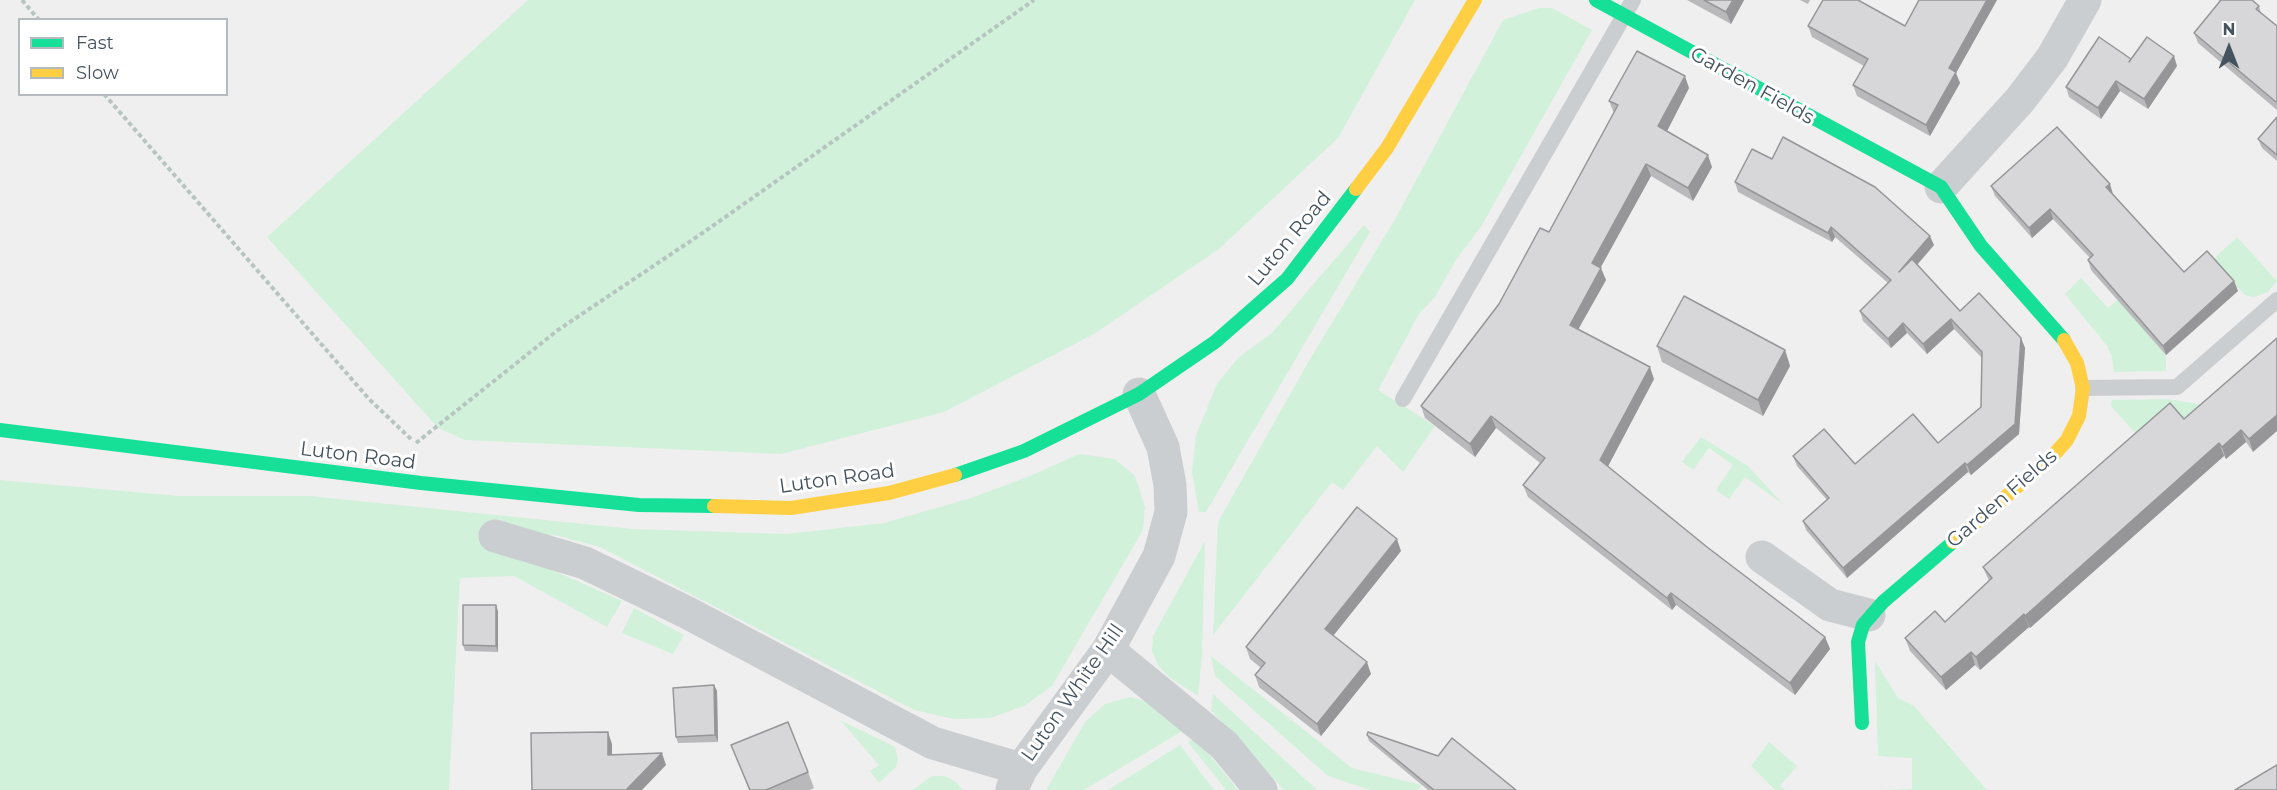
<!DOCTYPE html>
<style>
body{margin:0}
#map{position:relative;width:2277px;height:790px;overflow:hidden;background:#f0efef;font-family:Montserrat,sans-serif}
canvas{display:block}
.legend{position:absolute;left:18px;top:18px;width:210px;height:78px;box-sizing:border-box;background:#fff;border:2px solid #b5babf;margin:0;padding:8px 10px;list-style:none;font-size:18px;color:#45535e}
.legend li{display:flex;align-items:center;gap:12px;height:30px}
.legend b{width:30px;border:2px solid #b5babf}
.north{position:absolute;left:2199px;top:18px;width:60px;height:60px;-webkit-text-stroke:4px #fff;paint-order:stroke;rotate:0deg;font-size:16px;font-weight:700;line-height:24px;text-align:center;color:#45535e}
.north::after{content:'';display:block;margin:auto;width:21px;height:27px;background:#45535e;clip-path:polygon(50% 0,100% 100%,50% 72%,0 100%)}
</style>
<div id="map">
<canvas width="2277" height="790"></canvas>
<ul class="legend">
<li><b style="height:8px;background:#16e098"></b>Fast</li>
<li><b style="height:8px;background:#ffcf43"></b>Slow</li>
</ul>
<div class="north">N</div>
</div>
<script>
const g = document.querySelector('canvas').getContext('2d');
g.lineJoin = 'round';
function paint(path, color) {
  g.fillStyle = color;
  g.fill(path, 'evenodd');
}
function poly(rows) {
  const path = new Path2D();
  for (const r of rows) {
    path.moveTo(r[0], r[1]);
    for (let i = 2; i < r.length; i += 2) path.lineTo(r[i], r[i + 1]);
  }
  return path;
}
function stroke(path, color, width, dash) {
  g.strokeStyle = color;
  g.lineWidth = width;
  g.lineCap = dash ? 'butt' : 'round';
  g.setLineDash(dash || []);
  g.stroke(path);
}
function drawText(font, color, halo, rows, align = 'center') {
  g.font = font + ' Montserrat,sans-serif';
  g.lineWidth = 6;
  g.setLineDash([]);
  g.textBaseline = 'middle';
  g.strokeStyle = halo;
  g.fillStyle = color;
  for (const [text, x, y, turn = 0] of rows) {
    g.save();
    g.translate(x, y);
    g.rotate((+turn || 0) * Math.PI / 180);
    g.textAlign = isNaN(turn) ? turn : align;
    if (halo) g.strokeText(text, 0, 0);
    g.fillText(text, 0, 0);
    g.restore();
  }
}
const green = poly([
 [528,0,1415,0,1338,138,1219,249,1094,334,944,412,781,454,465,440,438,428,267,237],
 [1539,8,1552,8,1592,30,1482,225,1456,260,1435,297,1419,314,1378,390,1435,426,1403,472,1377,446,1343,490,1332,482,1213,635,1218,522,1310,359,1394,221,1503,20],
 [1364,225,1370,232,1206,512,1199,512,1192,472,1196,435,1217,384,1239,357,1272,333],
 [2237,237,2277,281,2268,292,2253,297,2245,295,2211,261],
 [2081,278,2108,308,2119,298,2166,355,2166,371,2114,372,2112,357,2107,346,2065,294],
 [2167,399,2199,404,2209,407,2213,412,2135,433,2111,406,2112,400],
 [1701,437,1748,466,1783,504,1745,477,1729,499,1716,490,1733,465,1709,448,1693,470,1682,462],
 [1079,454,1115,459,1135,476,1145,507,1143,530,1052,686,1024,706,990,718,954,719,914,710,600,547,559,536,515,532,483,539,622,601,607,627,514,576,460,578,449,790,0,790,0,480,179,496,310,496,633,529,787,534,884,523,971,498,1030,476],
 [1205,541,1202,656,1198,696,1169,677,1158,665,1152,651,1153,636],
 [634,608,684,635,673,654,622,633],
 [1211,656,1352,768,1422,785,1418,790,1370,790,1328,776,1215,676],
 [1875,661,1898,698,1914,706,1987,790,1880,790,1912,789,1912,758,1878,756],
 [1213,694,1317,790,1284,790,1211,710],
 [1130,697,1152,703,1189,727,1084,790,1046,790,1085,722,1105,704],
 [840,720,895,747,898,760,896,767,879,783,870,771,879,765],
 [1195,737,1238,790,1226,790,1188,742],
 [1769,742,1797,766,1780,786,1785,790,1775,790,1751,766],
 [1180,745,1214,790,1108,790],
 [932,776,945,776,956,782,963,790,913,790]
]);
const path = poly([
 [22,0,39,20],
 [104,94,369,399,413,441],
 [416,443,558,330,704,232,1034,0]
]);
const lane = poly([
 [2083,388,2177,387,2277,300],
 [1403,399,1633,0]
]);
const street = poly([
 [1941,187,2020,100,2052,58,2085,0],
 [495,536,585,563,686,612,933,743,1021,769],
 [1762,557,1830,605,1869,615],
 [1108,650,1224,745,1261,790],
 [1012,789,1021,769,1108,650,1159,556,1171,512,1170,485,1163,447,1139,394]
]);
const fast = poly([
 [1596,0,1941,187,1981,246,2064,340],
 [0,430,421,483,639,505,714,506],
 [955,475,1024,451,1139,394,1215,342,1287,279,1356,189],
 [1862,723,1858,642,1863,625,1883,602,1953,542]
]);
const slow = poly([
 [1356,189,1387,148,1475,0],
 [714,506,791,508,889,493,955,475],
 [1953,542,2052,457,2067,440,2079,416,2083,388,2077,363,2064,340]
]);
const wall = poly([
 [1687,0,1744,0,1731,24],
 [1800,0,1810,0,1808,4],
 [1919,0,1997,0,1956,73,1960,83,1930,136,1857,96,1853,85,1864,66,1812,37,1808,26,1905,26],
 [2218,0,2252,0,2259,6,2261,13,2277,26,2277,110,2198,43,2194,33,2220,1],
 [2131,59,2177,66,2148,109,2120,91,2101,119,2069,97,2066,87],
 [1689,88,1667,131,1712,167,1693,201,1651,176,1600,268,1606,280,1578,329,1654,379,1608,466,1707,547,1825,637,1830,649,1795,695,1676,605,1672,610,1528,497,1523,485,1540,463,1496,428,1475,457,1425,418,1421,406,1499,304,1549,232,1614,113,1609,101],
 [2277,117,2277,161,2262,148,2258,139],
 [1735,182,1934,245,1917,265,1960,311,2021,338,2025,348,2019,434,1971,475,1968,472,1847,578,1806,530,1803,521,1827,500,1797,466,1793,456,1855,464,1938,443,1981,407,1982,358,1954,329,1927,354,1907,333,1891,348,1863,321,1860,311,1888,283,1835,237,1832,242,1738,192],
 [1991,186,2113,194,2184,272,2234,281,2238,291,2166,355,2091,270,2088,260,2090,258,2053,219,2032,238,1995,196],
 [2277,338,2253,452,2246,442,2226,459,2224,456,2030,628,2029,627,1980,670,1975,665,1946,690,1910,651,1905,638,1945,622,1989,581,1983,567,2184,419],
 [1657,346,1785,350,1790,366,1763,416,1662,362],
 [1401,551,1333,636,1371,674,1321,736,1259,687,1255,675,1261,668,1250,659,1246,647],
 [498,611,498,652,465,651,463,645],
 [714,685,717,691,718,742,678,743,676,737],
 [1367,735,1516,790,1428,790,1369,741],
 [731,745,808,772,814,788,810,790,749,790]
]);
const shadedWall = poly([
 [1733,0,1744,0,1731,24,1726,12],
 [1987,0,1997,0,1956,73,1960,83,1930,136,1926,125,1949,68],
 [2174,56,2177,66,2148,109,2144,99],
 [1685,76,1689,88,1663,139,1658,126],
 [2116,81,2120,91,2101,119,2098,108],
 [1708,155,1712,167,1693,201,1688,188],
 [1646,164,1651,176,1596,276,1592,263],
 [2110,184,2113,194,2110,197,2106,187],
 [2050,209,2053,219,2032,238,2029,228],
 [1831,227,1835,237,1832,242,1828,233],
 [1930,236,1934,245,1903,281,1899,272],
 [1601,268,1606,280,1574,337,1570,325],
 [2234,281,2238,291,2166,355,2163,346],
 [1951,319,1954,329,1927,354,1923,344],
 [1903,323,1907,333,1891,348,1888,339],
 [2021,338,2025,348,2019,434,1971,475,1967,465],
 [1785,350,1790,366,1763,416,1758,400],
 [1650,367,1654,379,1605,472,1600,460],
 [2277,415,2277,431,2253,452,2249,439],
 [1491,416,1496,428,1475,457,1470,444],
 [2241,430,2246,442,2226,459,2222,447],
 [2219,443,2224,456,2030,628,2025,616],
 [1965,463,1968,472,1847,578,1843,568],
 [1397,539,1401,551,1329,641,1325,629],
 [1671,593,1676,605,1672,610,1667,598],
 [496,605,498,611,498,652,496,646],
 [2024,614,2029,627,1980,670,1976,657],
 [1825,637,1830,649,1795,695,1790,683],
 [1971,652,1975,665,1946,690,1941,677],
 [1367,662,1371,674,1321,736,1317,724],
 [714,685,717,691,718,742,715,735],
 [608,732,612,744,612,766,608,755],
 [662,753,666,765,642,790,626,790]
]);
const building = poly([
 [1704,0,1733,0,1726,12,1704,0],
 [1823,0,1858,0,1905,26,1919,0,1987,0,1949,68,1956,72,1926,125,1853,85,1868,59,1808,26,1823,0],
 [2221,0,2252,0,2259,6,2256,9,2277,26,2277,101,2276,102,2194,33,2221,0],
 [2099,37,2131,59,2129,62,2147,37,2174,56,2144,99,2116,81,2098,108,2066,87,2099,37],
 [1637,51,1685,76,1658,126,1708,155,1688,188,1646,164,1592,263,1601,268,1570,325,1650,367,1600,460,1707,547,1825,637,1790,683,1671,593,1667,598,1523,485,1545,458,1491,416,1470,444,1421,406,1499,304,1540,228,1549,232,1618,105,1609,101,1637,51],
 [2277,117,2277,155,2258,139,2277,117],
 [2057,127,2110,184,2106,187,2184,272,2207,251,2234,281,2163,346,2088,260,2093,255,2050,209,2029,228,1991,186,2057,127],
 [1783,137,1875,187,1930,236,1899,272,1912,259,1960,311,1979,293,2021,338,2015,424,1967,465,1965,463,1843,568,1803,521,1829,498,1793,456,1824,429,1855,464,1913,414,1938,443,1981,407,1982,352,1951,319,1923,344,1903,323,1888,339,1860,311,1891,280,1831,227,1828,233,1735,182,1752,149,1772,159,1783,137],
 [1684,296,1785,350,1758,400,1657,346,1684,296],
 [2277,338,2277,415,2249,439,2241,430,2222,447,2219,443,2025,616,2024,614,1976,657,1971,652,1941,677,1905,638,1935,611,1945,622,1992,578,1983,567,2170,403,2184,419,2277,338],
 [1357,507,1397,539,1325,629,1367,662,1317,724,1255,675,1265,663,1246,647,1357,507],
 [463,605,496,605,496,646,463,645,463,605],
 [714,685,715,735,676,737,673,688,714,685],
 [788,722,808,772,766,790,750,790,731,745,788,722],
 [608,732,608,755,662,753,626,790,532,790,531,733,608,732],
 [1368,732,1438,756,1452,738,1516,790,1434,790,1367,735,1368,732],
 [2277,765,2277,790,2235,790,2277,765]
]);
const streetNames = [
 ["Garden Fields",1752,86,29],
 ["Luton Road",1290,239,-50],
 ["Luton Road",358,456,7],
 ["Luton Road",837,479,-8],
 ["Garden Fields",2002,499,-41],
 ["Luton White Hill",1073,693,-55]
];
paint(green, '#d1f1db');
stroke(path, '#b7c5c0', 4, [4.5, 3]);
stroke(lane, '#cbced0', 16);
stroke(street, '#cbced0', 33);
stroke(fast, '#16e098', 14);
stroke(slow, '#ffcf43', 14);
paint(wall, '#b9b9bb');
paint(shadedWall, '#969698');
paint(building, '#d7d7d9');
stroke(building, '#969698', 1.5);
drawText('20px', '#45535e', '#fff', streetNames);
</script>
